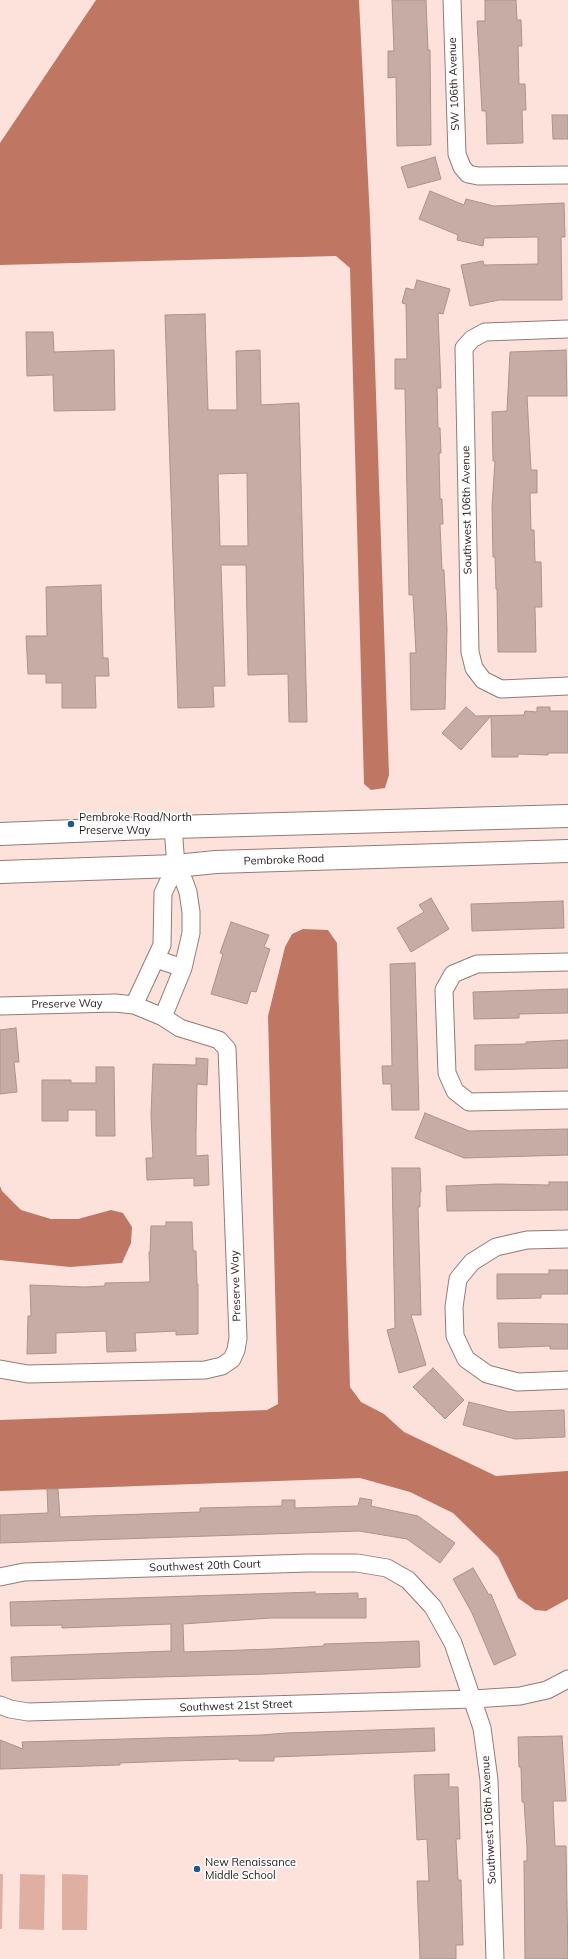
<!DOCTYPE html>
<style>
body{margin:0}
canvas{display:block;background:#fce2db}
</style>
<canvas width="568" height="1959"></canvas>
<script>
const g = document.querySelector('canvas').getContext('2d');
g.lineJoin = 'round';
function paint(path, color) {
  g.fillStyle = color;
  g.fill(path, 'evenodd');
}
function poly(rows) {
  const path = new Path2D();
  for (const r of rows) {
    path.moveTo(r[0], r[1]);
    for (let i = 2; i < r.length; i += 2) path.lineTo(r[i], r[i + 1]);
  }
  return path;
}
function stroke(path, color, width, dash) {
  g.strokeStyle = color;
  g.lineWidth = width;
  g.lineCap = dash ? 'butt' : 'round';
  g.setLineDash(dash || []);
  g.stroke(path);
}
function drawText(font, color, halo, rows, align = 'center') {
  g.font = font + ' Mulish,sans-serif';
  g.lineWidth = 3;
  g.setLineDash([]);
  g.textBaseline = 'middle';
  g.strokeStyle = halo;
  g.fillStyle = color;
  for (const [text, x, y, turn = 0] of rows) {
    g.save();
    g.translate(x, y);
    g.rotate((+turn || 0) * Math.PI / 180);
    g.textAlign = isNaN(turn) ? turn : align;
    if (halo) g.strokeText(text, 0, 0);
    g.fillText(text, 0, 0);
    g.restore();
  }
}
const green = poly([
 [0,1874,3,1874,2,1929,0,1929],
 [20,1874,45,1875,44,1930,19,1929],
 [62,1874,88,1875,87,1930,62,1930]
]);
const water = poly([
 [96,0,359,0,370,219,389,775,385,788,371,790,364,784,350,268,336,256,0,265,0,143],
 [303,929,328,930,337,943,350,1387,361,1402,384,1414,404,1432,496,1476,568,1471,568,1599,546,1611,535,1610,518,1598,498,1557,453,1513,410,1492,360,1478,0,1491,0,1420,267,1410,278,1404,268,1016,285,947,292,934],
 [0,1186,2,1191,21,1210,51,1219,78,1219,111,1210,123,1213,132,1227,131,1243,122,1263,70,1267,0,1260]
]);
const building = poly([
 [392,0,426,0,428,50,430,50,431,145,397,146,396,77,388,78,388,51,394,51,392,0],
 [485,0,516,0,517,20,521,20,522,46,518,46,519,84,525,84,526,110,522,110,523,143,487,144,486,111,482,111,477,21,485,21,485,0],
 [552,115,568,115,568,139,553,139,552,115],
 [435,157,441,179,408,188,401,167,435,157],
 [430,191,464,205,466,199,494,206,564,203,565,237,561,237,562,300,499,300,470,306,461,265,483,261,484,265,538,264,538,237,484,238,483,246,457,240,458,235,419,219,430,191],
 [417,280,450,289,443,314,438,313,441,388,437,388,438,428,440,428,441,453,439,453,440,499,442,499,443,524,440,524,442,570,444,570,447,629,445,709,411,710,410,653,416,653,413,595,409,595,405,389,395,389,395,359,407,359,406,304,402,303,406,288,414,290,417,280],
 [205,314,208,410,237,410,236,351,260,350,261,405,299,403,307,722,289,722,288,674,248,675,246,565,221,565,225,686,213,686,214,707,178,708,165,315,205,314],
 [247,473,248,546,220,546,218,474,247,473],
 [26,332,53,332,54,352,114,350,115,410,54,411,53,375,27,376,26,332],
 [566,350,567,396,527,396,531,470,537,470,537,493,530,493,531,530,534,530,535,562,541,562,542,607,535,607,536,652,498,652,497,589,496,589,495,557,493,557,492,507,495,461,493,461,492,412,507,411,510,352,566,350],
 [101,585,103,658,108,658,109,676,95,676,96,708,62,708,62,683,46,683,46,674,28,674,26,636,47,636,46,587,101,585],
 [466,707,476,716,524,715,525,711,537,712,537,707,550,707,550,711,568,711,568,753,548,753,548,755,518,754,518,757,492,757,491,716,461,750,442,733,466,707],
 [431,898,449,929,411,952,397,928,424,912,419,905,431,898],
 [563,901,564,928,472,931,471,904,563,901],
 [231,922,269,935,264,947,270,949,256,992,251,991,247,1004,211,994,223,954,220,953,231,922],
 [415,963,419,1110,392,1110,391,1084,383,1084,382,1066,392,1066,390,964,415,963],
 [568,989,568,1013,519,1014,519,1018,474,1019,473,992,568,989],
 [16,1028,19,1062,14,1062,17,1092,0,1094,0,1030,16,1028],
 [568,1040,568,1068,475,1070,475,1045,526,1044,526,1042,568,1040],
 [196,1058,208,1059,207,1085,197,1084,196,1133,196,1156,208,1155,209,1185,194,1186,194,1178,147,1180,146,1158,153,1158,151,1115,153,1064,196,1065,196,1058],
 [96,1067,114,1067,115,1136,96,1136,96,1110,68,1110,68,1121,42,1121,42,1080,71,1080,71,1083,96,1083,96,1067],
 [425,1113,469,1131,568,1129,568,1155,464,1158,415,1138,425,1113],
 [392,1168,420,1168,421,1192,420,1192,420,1207,418,1207,421,1315,411,1315,426,1365,399,1373,387,1330,395,1328,392,1168],
 [549,1182,568,1182,568,1210,447,1211,446,1186,498,1184,549,1185,549,1182],
 [166,1222,192,1222,193,1251,196,1251,197,1284,198,1284,198,1334,176,1335,176,1331,135,1333,136,1351,107,1352,106,1331,56,1333,56,1353,27,1354,28,1316,31,1316,30,1285,84,1287,105,1286,105,1283,150,1282,149,1252,150,1252,151,1226,166,1226,166,1222],
 [549,1270,568,1270,568,1294,541,1294,541,1298,497,1299,497,1274,549,1274,549,1270],
 [498,1323,568,1324,568,1349,550,1349,550,1346,499,1348,498,1323],
 [433,1368,464,1400,445,1419,413,1387,433,1368],
 [469,1402,509,1412,564,1410,565,1437,515,1439,463,1425,469,1402],
 [47,1489,58,1489,60,1517,200,1512,200,1508,282,1506,282,1500,295,1500,295,1508,358,1506,360,1498,372,1500,371,1506,418,1516,455,1543,440,1563,407,1539,359,1531,0,1543,0,1515,48,1513,47,1489],
 [473,1568,489,1595,491,1594,516,1655,494,1665,472,1613,453,1579,473,1568],
 [315,1592,315,1594,358,1593,358,1599,366,1598,366,1618,271,1618,183,1624,184,1652,272,1649,324,1646,324,1644,419,1641,420,1667,266,1674,12,1681,11,1657,171,1651,171,1624,62,1628,62,1625,11,1626,10,1602,315,1592],
 [434,1728,435,1751,274,1757,274,1761,239,1761,239,1759,173,1761,120,1763,120,1765,0,1769,0,1740,23,1749,22,1742,262,1735,286,1733,434,1728],
 [562,1736,566,1801,553,1801,555,1846,566,1846,568,1959,525,1959,524,1861,527,1861,527,1848,524,1802,522,1802,521,1767,519,1767,518,1737,562,1736],
 [449,1774,449,1787,458,1787,460,1839,456,1839,458,1880,461,1880,463,1945,456,1945,456,1959,420,1959,417,1881,429,1881,427,1839,417,1840,414,1775,449,1774]
]);
const minor = poly([
 [452,0,457,154,462,167,468,174,478,176,568,175],
 [568,329,485,332,472,339,464,348,470,652,474,668,483,680,501,689,568,686],
 [156,959,183,968],
 [568,962,477,964,453,974,444,990,447,1073,455,1091,469,1102,568,1100],
 [134,1005,162,945,163,893,176,866],
 [0,1006,115,1003,134,1005,163,1017,180,1028,219,1040,227,1049,238,1338,236,1350,232,1359,222,1366,205,1370,28,1374,0,1369],
 [163,1017,183,968,191,933,191,912,188,892,184,881,176,866,173,827],
 [568,1239,527,1240,496,1247,472,1262,458,1279,454,1307,455,1336,466,1359,487,1374,518,1382,568,1380],
 [0,1577,24,1572,308,1563,357,1563,387,1568,408,1580,433,1607,453,1643,482,1728,489,1780,495,1959],
 [0,1705,10,1709,28,1712,473,1699,520,1696,547,1690,568,1679]
]);
const major = poly([
 [0,834,173,827,568,816],
 [0,872,176,866,216,862,568,851]
]);
const markers = [
 [71,824,4,"#165d91"],
 [197,1869,4,"#165d91"]
];
const streetNames = [
 ["SW 106th Avenue",454,84,-92],
 ["Southwest 106th Avenue",467,510,-91],
 ["Pembroke Road",284,860,-2],
 ["Preserve Way",67,1004,-1],
 ["Preserve Way",236,1286,-92],
 ["Southwest 20th Court",205,1566,-2],
 ["Southwest 21st Street",236,1706,-2],
 ["Southwest 106th Avenue",489,1820,-93]
];
const poiNames = [
 ["Pembroke Road/North",79,818],
 ["Preserve Way",79,831],
 ["New Renaissance",205,1863],
 ["Middle School",205,1876]
];
paint(green, '#dfafa1');
paint(water, '#bf7663');
paint(building, '#c5aca5');
stroke(building, '#ab938c', 1);
stroke(minor, '#927b75', 19);
stroke(major, '#927b75', 24);
stroke(minor, '#fff', 17);
stroke(major, '#fff', 22);
for (const [x, y, r, color] of markers) {
  const dot = new Path2D();
  dot.arc(x, y, r, 0, 2 * Math.PI);
  g.fillStyle = color;
  g.fill(dot);
  stroke(dot, '#fff', 1.5);
}
drawText('11px', '#221917', '#fff', streetNames);
drawText('11px', '#221917', '#fff', poiNames, 'left');
</script>
